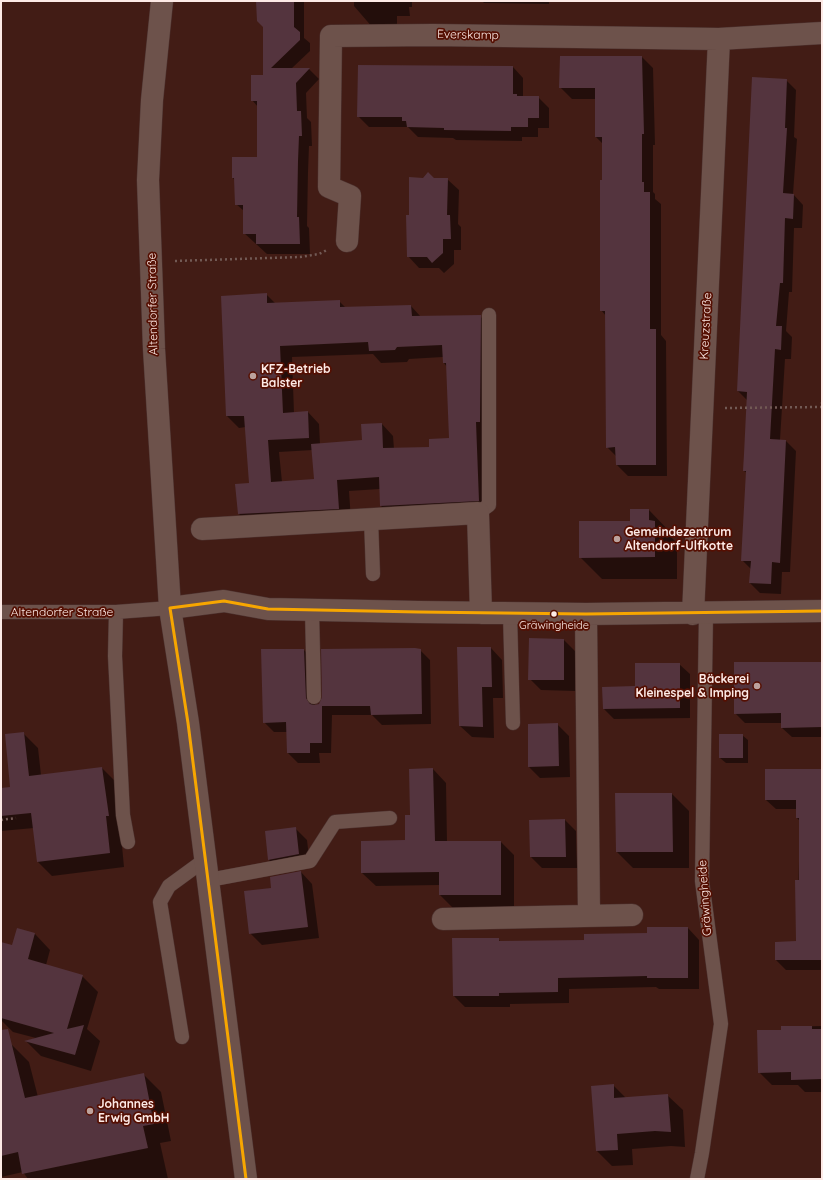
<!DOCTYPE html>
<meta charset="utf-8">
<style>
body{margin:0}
#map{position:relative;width:823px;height:1180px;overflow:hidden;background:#421c15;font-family:Quicksand,sans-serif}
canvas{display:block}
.frame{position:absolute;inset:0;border:2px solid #fdeae6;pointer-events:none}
</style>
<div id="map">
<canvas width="823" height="1180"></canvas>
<div class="frame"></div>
</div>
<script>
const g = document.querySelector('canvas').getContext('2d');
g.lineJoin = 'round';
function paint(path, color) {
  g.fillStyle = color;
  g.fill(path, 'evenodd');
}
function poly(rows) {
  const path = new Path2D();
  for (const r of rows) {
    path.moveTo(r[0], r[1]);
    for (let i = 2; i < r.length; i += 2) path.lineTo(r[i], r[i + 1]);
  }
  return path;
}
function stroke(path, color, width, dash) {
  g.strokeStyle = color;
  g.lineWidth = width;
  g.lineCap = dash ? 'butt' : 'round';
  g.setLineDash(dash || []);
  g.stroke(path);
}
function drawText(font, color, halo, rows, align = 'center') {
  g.font = font + ' Quicksand,sans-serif';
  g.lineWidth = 3.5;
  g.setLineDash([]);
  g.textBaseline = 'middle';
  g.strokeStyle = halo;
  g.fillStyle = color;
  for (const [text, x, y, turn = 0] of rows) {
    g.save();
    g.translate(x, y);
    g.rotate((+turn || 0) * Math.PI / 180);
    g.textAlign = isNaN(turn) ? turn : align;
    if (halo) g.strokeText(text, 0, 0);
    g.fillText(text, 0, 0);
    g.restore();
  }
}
const shadow = poly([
 [257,1,304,1,304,38,310,43,310,51,291,69,309,69,319,79,306,93,307,118,311,122,312,146,309,146,308,172,307,226,309,228,310,254,267,254,244,233,244,211,236,204,235,181,233,178,232,158,258,158,258,107,252,100,264,76,264,27,258,21],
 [354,1,412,1,412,7,409,7,410,16,397,16,397,27,373,28,354,6],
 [482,1,549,1,549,4,484,3],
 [561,57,642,57,653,68,655,145,653,145,653,192,655,194,655,199,661,204,661,335,666,341,667,476,628,476,617,465,616,456,607,447,606,316,601,310,603,144,596,137,596,99,572,99,560,87],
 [513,67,523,78,523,97,538,97,549,108,549,128,538,128,538,137,522,137,522,141,456,140,453,138,418,137,408,127,369,127,358,116],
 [786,80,796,90,794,137,797,139,793,194,803,205,802,228,794,228,792,292,789,292,786,331,792,337,791,359,785,359,780,440,786,441,796,451,790,572,782,572,781,594,760,593,750,583,751,569,742,560,747,473,744,471,748,401,738,391],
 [434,178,447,179,459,190,458,224,461,227,461,250,454,250,454,264,444,273,439,268,419,268,408,256,410,216],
 [266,294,276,304,339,301,346,308,411,306,421,317,480,316,492,328,490,512,392,517,381,506,380,489,349,491,351,520,251,526,239,514,237,485,250,484,246,427,239,428,227,416,222,297],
 [373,354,381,363,407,362,409,359,443,357,444,363,447,367,450,439,430,448,394,449,393,436,382,424,363,441,320,444,319,424,308,412,294,413,292,357],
 [313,450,315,480,282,482,279,452],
 [649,510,670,532,671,537,677,543,677,579,602,579,580,557],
 [564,640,575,651,575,691,541,690,530,679],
 [491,648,502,660,503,698,493,698,494,738,472,737,460,726],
 [304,650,314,660,315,706,420,650,430,660,431,724,382,725,372,715,332,715,331,753,319,753,320,763,298,763,288,753,287,732,274,732,264,722],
 [822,662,822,763,822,737,792,737,782,728,782,723,745,723,735,713],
 [679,664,690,674,690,718,614,719,604,709,636,687],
 [557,724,569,736,570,777,540,778,529,767],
 [23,733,38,748,41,775,102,768,116,782,124,867,52,876,38,862,34,828,1,831,1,789,11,788],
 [742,735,748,740,748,763,726,763,720,758],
 [433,769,446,783,447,842,501,842,514,855,514,908,453,908,440,895,440,885,376,886,362,873,406,841,411,816],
 [822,770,822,988,822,970,786,970,776,960,797,942,800,821,797,818,797,809,776,809,766,800],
 [672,794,689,811,689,868,633,868,617,852],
 [565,820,576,831,577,868,542,868,531,857],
 [295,828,307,840,310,866,280,871,269,860],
 [301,872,312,884,319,938,262,945,250,933,272,889],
 [688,928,699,940,699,989,659,989,656,987,569,989,569,1003,510,1004,510,1007,465,1007,454,996,453,939,498,939,501,942,585,941],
 [35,934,50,950,46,965,82,976,98,992,87,1029,100,1041,91,1071,41,1056,26,1041,36,1038,13,1032,1,1020,1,943,12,947],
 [822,1026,822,1092,805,1092,798,1085,772,1085,759,1072,782,1031,782,1027],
 [12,1045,29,1062,38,1097,143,1074,161,1092,171,1141,160,1143,168,1179,28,1179,23,1172,1,1177,1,1048],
 [613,1085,626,1098,667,1095,683,1110,685,1147,671,1146,632,1149,633,1165,612,1166,597,1151]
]);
const building = poly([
 [256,1,294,2,294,27,300,32,300,40,271,68,310,68,296,83,297,111,301,111,302,136,299,136,298,161,297,217,299,217,300,244,256,244,256,234,243,234,243,205,235,205,234,178,232,178,232,157,257,157,257,101,251,101,251,75,263,75,263,27,257,21],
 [560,56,642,56,644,134,642,134,642,182,644,182,644,192,650,192,650,329,656,329,656,465,616,465,615,447,606,448,605,311,600,311,600,180,602,180,602,137,595,137,595,88,559,88],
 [358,65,513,66,513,94,517,94,517,96,539,96,539,118,528,118,528,127,511,127,511,131,444,130,444,128,407,127,406,121,402,121,402,117,357,117],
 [752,77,787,79,785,128,787,128,783,193,794,194,793,219,785,218,783,283,780,283,776,326,782,326,781,350,775,349,770,439,786,440,780,563,772,562,771,584,749,583,751,561,741,561,746,471,743,471,744,454,747,392,737,391],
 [428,172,434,178,448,178,447,215,450,215,451,239,443,239,443,253,432,263,427,257,407,257,406,215,409,215,409,177,423,178],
 [267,293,267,303,340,300,340,307,411,305,412,316,481,315,480,422,476,422,479,501,380,506,379,477,337,480,339,509,238,514,235,484,249,483,244,416,226,416,221,296],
 [368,342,369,351,395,350,397,347,442,345,443,363,446,363,449,438,429,439,429,447,383,448,382,423,361,424,362,440,311,444,314,479,271,482,268,440,309,438,308,411,283,413,280,346],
 [630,509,649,509,649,520,655,521,655,557,579,558,579,521,630,521],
 [529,638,564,639,564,680,528,680],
 [457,647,491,647,492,687,482,687,483,727,459,726],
 [415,648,421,649,422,714,371,715,370,706,322,706,322,743,310,743,310,753,287,753,286,722,263,723,261,649,304,649,306,698,310,704,314,705,319,704,322,697,321,649],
 [734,662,822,662,822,727,781,728,781,713,734,714],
 [635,663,680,663,680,708,603,709,602,687,635,686],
 [558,723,559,766,528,767,528,724],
 [24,732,29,776,102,767,109,816,106,816,110,853,37,862,31,813,1,816,1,788,10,787,5,734],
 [719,734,743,734,743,758,719,758],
 [433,768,435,841,501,841,501,895,439,895,439,872,361,873,361,841,405,840,405,815,410,815,409,769],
 [765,769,822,769,822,960,775,960,775,942,796,941,795,880,799,880,799,818,796,818,796,800,765,800],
 [615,793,672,793,673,852,616,852],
 [565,819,566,857,530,857,529,820],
 [296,827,299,854,268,860,265,831],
 [301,871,308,927,249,934,244,891,271,888,270,877],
 [647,927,688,927,688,978,647,978,647,976,558,978,558,992,499,993,499,996,453,996,452,938,499,938,499,941,584,940,584,934,647,933],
 [17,928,35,933,28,959,83,975,67,1029,84,1025,75,1055,24,1041,54,1033,1,1018,1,942,12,945],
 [781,1026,812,1026,812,1029,822,1029,822,1079,791,1080,791,1072,758,1073,757,1030,781,1030],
 [8,1029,25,1098,144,1073,154,1124,143,1126,148,1148,22,1174,18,1152,1,1156,1,1030],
 [614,1084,614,1098,668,1094,671,1132,655,1131,617,1134,618,1150,596,1151,591,1086]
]);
const path = poly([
 [175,261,300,257,319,254,327,250],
 [725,408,822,407,822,400],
 [1,820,16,818]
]);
const lane = poly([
 [478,513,489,505,489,315],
 [371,519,373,574],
 [312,610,314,697],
 [1,612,116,612,170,608],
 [116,612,115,656,123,815,128,842],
 [510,614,513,723],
 [209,880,310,861,335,822,390,818],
 [182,1037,160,902,169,886,206,859],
 [697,1179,702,1153,721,1024,702,881,706,614]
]);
const street = poly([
 [347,241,350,196,329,187,331,36,433,35,719,39,822,33],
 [202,529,478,513,481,613],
 [170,608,224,601,268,609,419,612,586,614,822,611],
 [586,614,589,915],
 [693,614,719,39],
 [443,919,632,915]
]);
const secondary = poly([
 [162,1,152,100,148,180,154,349,170,608,188,723,246,1179]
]);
const bus1 = poly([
 [170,608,224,601,268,609,419,612,586,614,822,611],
 [170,608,188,723,246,1179]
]);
const markers = [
 [253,376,4,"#bca29d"],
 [617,539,4,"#bca29d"],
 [554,614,3.5,"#fdeae6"],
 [757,686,4,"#bca29d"],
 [90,1111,4,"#bca29d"]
];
const busNames = [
 ["Gräwingheide",554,626]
];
const streetNames = [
 ["Everskamp",468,35,1],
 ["Altendorfer Straße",153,304,-91],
 ["Kreuzstraße",706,326,-87],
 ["Altendorfer Straße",62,612],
 ["Gräwingheide",705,898,-94]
];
const poiNames = [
 ["KFZ-Betrieb",261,369],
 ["Balster",261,383],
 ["Gemeindezentrum",625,532],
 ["Altendorf-Ulfkotte",625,546],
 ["Bäckerei",749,679,"right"],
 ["Kleinespel & Imping",749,693,"right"],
 ["Johannes",98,1104],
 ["Erwig GmbH",98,1118]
];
paint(shadow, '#0007');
paint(building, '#54343e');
stroke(lane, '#4d3330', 15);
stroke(street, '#4d3330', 23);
stroke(secondary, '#4d3330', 23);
stroke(path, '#725a55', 2.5, [2, 3]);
stroke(lane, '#6d524b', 14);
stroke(street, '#6d524b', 22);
stroke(secondary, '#6d524b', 22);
stroke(bus1, '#f7a600', 3);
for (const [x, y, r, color] of markers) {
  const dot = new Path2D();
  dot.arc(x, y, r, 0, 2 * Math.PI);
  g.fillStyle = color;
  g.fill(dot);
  stroke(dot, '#550f02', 1.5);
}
drawText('11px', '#fdeae6', '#550f02', busNames);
drawText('12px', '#fdeae6', '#550f02', streetNames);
drawText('bold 12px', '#fdeae6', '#550f02', poiNames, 'left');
</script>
